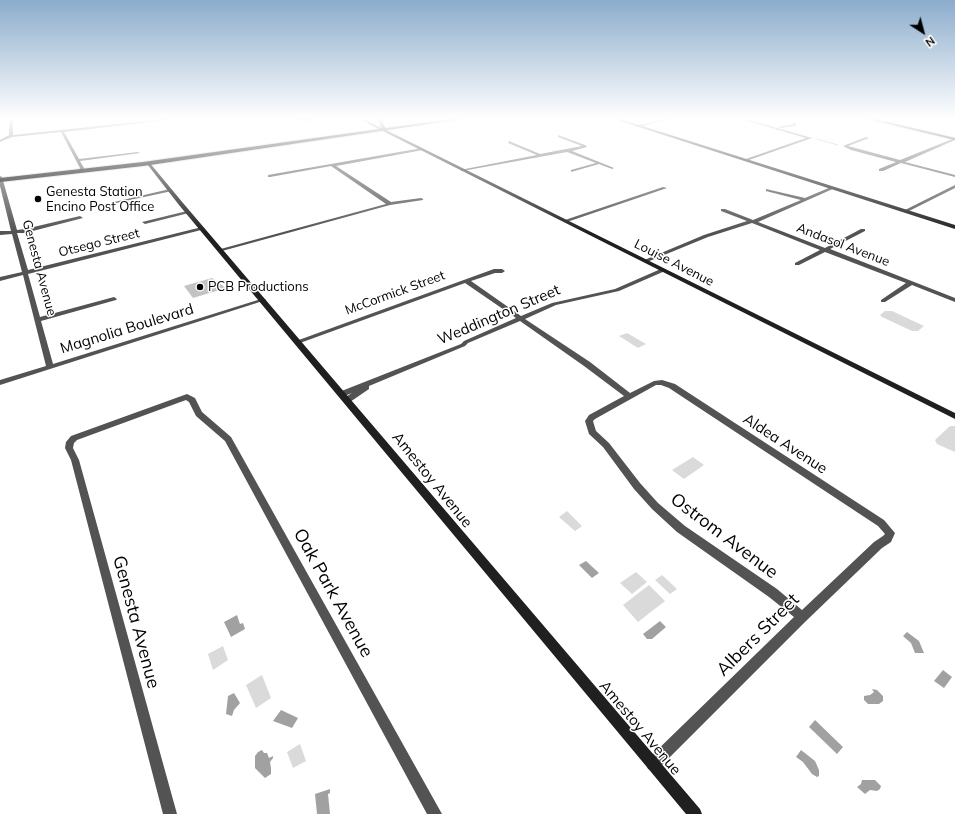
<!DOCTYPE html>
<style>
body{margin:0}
#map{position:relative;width:955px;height:814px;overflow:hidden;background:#fff;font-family:Mulish,sans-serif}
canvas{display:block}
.north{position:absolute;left:903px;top:12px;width:40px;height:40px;-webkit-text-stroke:3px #fff;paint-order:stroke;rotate:144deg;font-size:11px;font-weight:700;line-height:16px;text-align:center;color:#000}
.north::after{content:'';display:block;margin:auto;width:14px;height:18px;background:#000;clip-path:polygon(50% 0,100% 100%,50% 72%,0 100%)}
</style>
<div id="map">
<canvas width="955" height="814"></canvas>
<div class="north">N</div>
</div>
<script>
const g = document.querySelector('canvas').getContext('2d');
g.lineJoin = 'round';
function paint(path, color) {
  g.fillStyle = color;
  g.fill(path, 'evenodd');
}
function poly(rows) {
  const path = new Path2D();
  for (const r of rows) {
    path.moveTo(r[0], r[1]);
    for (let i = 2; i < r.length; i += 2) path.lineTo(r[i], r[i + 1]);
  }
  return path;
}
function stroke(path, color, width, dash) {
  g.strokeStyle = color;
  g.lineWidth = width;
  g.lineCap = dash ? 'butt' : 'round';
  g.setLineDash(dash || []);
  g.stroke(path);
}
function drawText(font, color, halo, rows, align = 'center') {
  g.font = font + ' Mulish,sans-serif';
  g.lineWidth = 3;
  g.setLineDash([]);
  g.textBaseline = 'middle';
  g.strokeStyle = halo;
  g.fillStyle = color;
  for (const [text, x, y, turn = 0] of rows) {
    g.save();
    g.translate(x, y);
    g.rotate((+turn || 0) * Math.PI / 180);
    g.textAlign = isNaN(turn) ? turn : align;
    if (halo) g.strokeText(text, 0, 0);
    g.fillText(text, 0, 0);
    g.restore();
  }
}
const green = poly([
 [885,311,892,311,924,326,918,331,912,331,882,317,880,315],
 [627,333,646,344,638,348,619,336],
 [950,426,955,426,955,452,937,444,935,440],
 [693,457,704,465,684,479,672,470],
 [567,511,582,526,575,531,559,517],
 [636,572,647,582,632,594,620,583],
 [662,575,677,589,670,594,655,580],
 [649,585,665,601,638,622,623,605],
 [223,646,228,660,213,670,208,654],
 [262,675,271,698,256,708,246,685],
 [300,744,306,761,293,768,287,752]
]);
const water = poly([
 [586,561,599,573,592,578,579,565],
 [237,615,240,624,243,623,245,629,231,637,224,622],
 [660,621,666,627,652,639,647,639,643,634],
 [907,632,919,641,924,653,915,653,911,643,903,636],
 [943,670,952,677,944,688,934,681],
 [872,689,877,690,883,696,883,701,879,704,868,704,864,700,864,696,870,695,874,692],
 [234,693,240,703,234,710,232,716,226,714,228,696],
 [281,710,298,718,292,728,273,721],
 [815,720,843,747,837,754,809,727],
 [262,750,264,753,267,753,269,758,273,756,273,758,270,762,271,768,271,774,265,778,255,768,255,756,258,752],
 [801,750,815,761,819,770,819,776,817,777,812,774,803,762,796,757],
 [862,780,875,780,881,786,880,789,877,791,870,790,865,794,857,787,861,784],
 [330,789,330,793,328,794,330,814,317,814,315,794]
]);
const stream = poly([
 [817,139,838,145]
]);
const building = poly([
 [212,278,226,288,193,298,184,286]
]);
const street = poly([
 [9,118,13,118,13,135,173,118,185,118,64,132,79,159,138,152,140,153,80,161,84,168,83,172,81,172,79,171,80,168,61,132,12,137,0,142,0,140,9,135,9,118],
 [284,118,308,119,324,118,308,121,284,118],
 [669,118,676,118,638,127,636,126,669,118],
 [737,118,743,118,812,138,746,161,746,159,806,138,737,118],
 [794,122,796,122,796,126,780,128,778,127,793,124,794,122],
 [558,135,585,145,587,147,572,151,614,168,612,169,599,164,571,172,571,170,596,163,567,152,462,171,460,170,537,155,508,143,509,141,540,154,582,146,558,137,558,135],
 [866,137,869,138,848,146,900,160,955,138,955,140,905,162,955,175,955,177,901,163,883,171,879,171,879,169,896,162,851,150,843,146,866,137],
 [422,148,423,150,336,166,391,202,421,198,423,199,423,200,390,205,222,251,217,250,386,204,331,166,270,177,268,177,268,175,422,148],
 [0,176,2,177,17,230,25,229,80,216,83,218,25,233,17,233,28,270,202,227,205,229,28,274,40,317,114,297,117,299,116,300,41,321,53,364,261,299,265,299,266,300,0,385,0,380,46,366,23,275,0,281,0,277,22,272,12,234,0,235,0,231,11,231,0,186,0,176],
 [955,185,955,188,907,212,903,211,955,185],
 [663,187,667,188,567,222,562,221,663,187],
 [831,187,835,188,758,222,825,248,861,229,865,229,865,231,830,249,955,298,955,302,912,285,885,302,881,302,881,300,906,283,825,252,799,265,795,265,795,263,820,250,752,223,708,237,647,262,642,261,704,235,747,221,721,211,721,209,725,209,753,220,801,200,766,191,766,189,805,198,831,187],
 [170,189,172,190,172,191,116,203,114,202,170,189],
 [187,211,189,211,189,213,145,224,142,222,187,211],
 [663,268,666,270,665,271,619,291,556,305,525,319,590,362,630,393,654,381,662,380,675,384,884,520,895,533,891,542,882,548,806,621,658,769,653,771,648,769,646,764,648,759,794,617,769,597,677,532,652,509,634,489,603,447,589,434,585,421,589,415,624,396,584,366,520,321,468,343,465,346,369,386,369,389,350,402,344,402,343,400,344,398,352,393,342,397,339,396,338,394,339,392,461,344,464,341,516,318,465,283,300,343,298,344,295,342,296,341,494,269,502,269,505,271,502,273,495,273,471,281,521,316,552,303,615,289,663,268],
 [656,385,661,385,669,388,878,526,885,534,883,536,874,542,802,610,777,589,685,526,658,503,640,483,609,443,596,431,593,421,595,419,656,385],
 [187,394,195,398,202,412,231,437,442,814,427,814,225,441,196,416,189,402,186,400,77,440,74,443,73,448,79,460,177,814,163,814,71,460,65,448,66,442,71,436,187,394]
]);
const secondary = poly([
 [357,118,362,118,381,128,379,122,372,118,377,118,382,120,386,130,955,413,955,419,357,118],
 [611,118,617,118,955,225,955,229,611,118],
 [147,162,149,162,183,203,700,809,702,814,686,814,179,205,147,164,147,162]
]);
const primary = poly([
 [458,118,469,118,143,166,0,182,0,178,143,162,458,118],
 [863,118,871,118,955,138,955,140,863,118]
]);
const markers = [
 [38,199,4,"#000"],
 [200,287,4,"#000"]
];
const farPoinames = [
 ["Genesta Station",46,192],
 ["Encino Post Office",46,207],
 ["PCB Productions",208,287]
];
const farStreetnames = [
 ["Otsego Street",99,243,-14],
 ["Andasol Avenue",843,245,21],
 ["Louise Avenue",674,263,27],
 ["Genesta Avenue",39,268,75],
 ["McCormick Street",395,293,-20]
];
const streetNames = [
 ["Weddington Street",499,315,-23],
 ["Magnolia Boulevard",127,329,-17],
 ["Aldea Avenue",785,444,33],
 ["Amestoy Avenue",432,480,51],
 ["Amestoy Avenue",640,728,50]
];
const nearStreetnames = [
 ["Ostrom Avenue",724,536,37],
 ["Oak Park Avenue",333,593,61],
 ["Genesta Avenue",136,622,75],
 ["Albers Street",758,635,-45]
];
paint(green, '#dadada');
paint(water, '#a1a1a1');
stroke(stream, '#a1a1a1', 1);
paint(building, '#c3c3c3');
stroke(primary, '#dbdbdb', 2);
paint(street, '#535353');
paint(secondary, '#202020');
paint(primary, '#000');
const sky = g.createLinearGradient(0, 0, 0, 232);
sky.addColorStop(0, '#8baccc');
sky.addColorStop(0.51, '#fff');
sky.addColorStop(1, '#ffffff00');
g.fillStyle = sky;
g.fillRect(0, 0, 955, 232);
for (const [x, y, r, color] of markers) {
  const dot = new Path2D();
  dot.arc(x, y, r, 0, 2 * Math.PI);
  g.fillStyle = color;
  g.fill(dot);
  stroke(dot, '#fff', 1.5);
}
drawText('13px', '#000', '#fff', farPoinames, 'left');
drawText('13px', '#000', '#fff', farStreetnames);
drawText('15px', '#000', '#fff', streetNames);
drawText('18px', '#000', '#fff', nearStreetnames);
</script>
